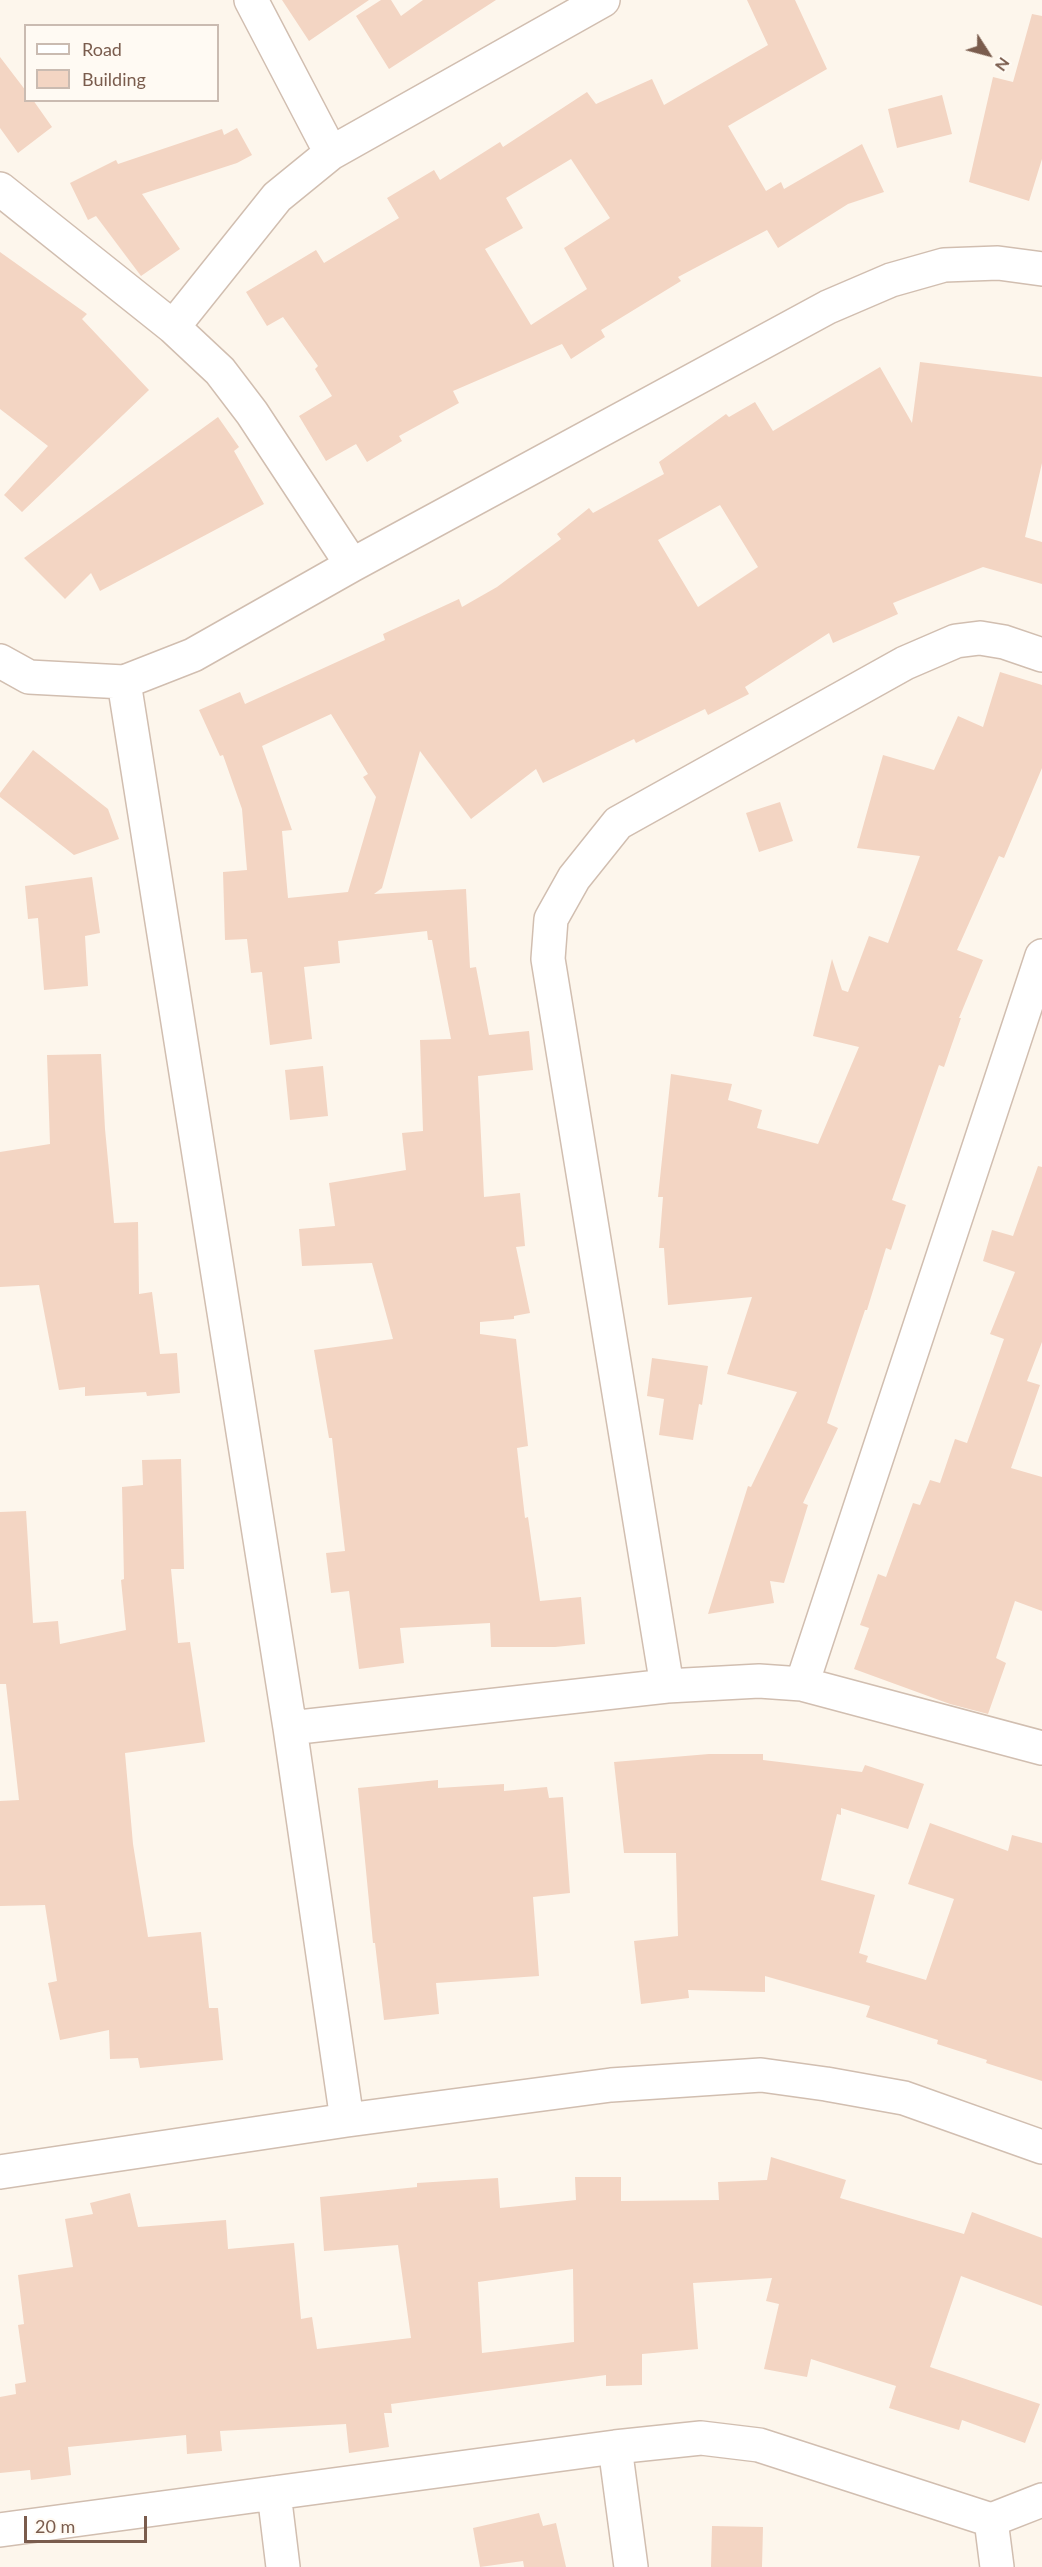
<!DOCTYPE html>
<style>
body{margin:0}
#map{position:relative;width:1042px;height:2567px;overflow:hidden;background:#fdf6ec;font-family:Lato,sans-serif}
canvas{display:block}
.legend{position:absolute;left:24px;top:24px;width:195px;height:78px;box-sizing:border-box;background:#fffaf3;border:2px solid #cabbb1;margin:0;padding:8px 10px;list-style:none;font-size:18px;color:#7a5c4d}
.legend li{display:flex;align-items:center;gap:12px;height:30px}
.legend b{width:30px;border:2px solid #cabbb1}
.north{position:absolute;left:958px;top:24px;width:60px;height:60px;-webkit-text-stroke:4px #fffaf3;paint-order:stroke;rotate:126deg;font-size:16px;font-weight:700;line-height:24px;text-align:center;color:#7a5c4d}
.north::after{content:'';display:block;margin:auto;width:21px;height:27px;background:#7a5c4d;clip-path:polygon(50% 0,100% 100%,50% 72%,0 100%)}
.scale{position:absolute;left:24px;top:2516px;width:123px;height:27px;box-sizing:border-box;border:3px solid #7a5c4d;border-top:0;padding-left:8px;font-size:18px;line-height:21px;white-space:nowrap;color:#7a5c4d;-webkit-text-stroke:4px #fffaf3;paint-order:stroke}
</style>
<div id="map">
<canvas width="1042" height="2567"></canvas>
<ul class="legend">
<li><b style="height:8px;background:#fff"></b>Road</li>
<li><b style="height:16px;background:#f3d5c3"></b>Building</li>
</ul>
<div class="north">N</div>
<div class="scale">20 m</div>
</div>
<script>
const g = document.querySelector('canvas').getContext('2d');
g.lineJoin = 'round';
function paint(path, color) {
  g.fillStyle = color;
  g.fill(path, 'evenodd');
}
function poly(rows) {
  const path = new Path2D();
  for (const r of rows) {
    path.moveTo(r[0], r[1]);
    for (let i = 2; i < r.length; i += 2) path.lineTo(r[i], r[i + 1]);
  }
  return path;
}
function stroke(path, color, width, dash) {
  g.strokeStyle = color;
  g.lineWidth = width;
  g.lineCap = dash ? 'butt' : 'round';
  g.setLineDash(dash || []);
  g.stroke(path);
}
const building = poly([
 [282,0,369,0,309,41],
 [381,0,391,0,401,16,423,0,496,0,389,69,356,16],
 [747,0,795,0,827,69,728,126,766,191,781,182,784,189,862,144,884,192,848,204,778,248,767,230,678,277,681,281,601,330,605,337,571,359,562,344,453,391,459,403,399,436,402,441,367,462,356,444,326,461,299,416,332,396,315,369,318,366,283,317,267,326,246,292,316,250,324,263,399,218,387,198,434,170,440,180,500,142,503,147,587,92,596,104,652,79,664,105,768,45],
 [571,159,610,218,564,248,587,289,531,325,485,249,523,228,506,198],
 [1032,14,1042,16,1042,159,1029,201,969,182,993,77,1013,82],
 [0,57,26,91,26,100,33,100,52,127,18,153,0,128],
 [942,95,952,134,897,148,888,109],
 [237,128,252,155,237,163,142,194,180,249,141,276,96,216,88,220,70,183,116,160,118,164,222,129,224,135],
 [0,252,87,314,82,319,149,390,22,512,4,495,48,446,0,409],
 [920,362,1042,377,1042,463,1025,537,1042,542,1042,584,983,567,893,603,898,614,833,643,829,633,745,687,749,694,708,715,705,709,636,743,634,739,543,783,536,769,471,819,420,751,382,888,374,894,466,889,470,968,476,967,489,1035,529,1031,533,1070,478,1076,484,1197,520,1193,525,1246,516,1247,530,1313,514,1316,514,1319,480,1322,480,1334,516,1339,528,1446,517,1448,525,1518,528,1517,540,1601,581,1597,585,1644,555,1647,491,1647,490,1623,400,1628,404,1663,359,1669,349,1591,331,1593,326,1553,345,1551,332,1438,329,1438,314,1350,393,1339,372,1263,302,1266,299,1229,335,1226,329,1183,406,1170,402,1133,423,1131,420,1040,451,1039,432,940,428,940,427,931,338,941,340,963,304,967,312,1039,270,1045,262,972,251,973,247,939,225,940,223,872,247,870,242,809,223,755,220,756,199,710,240,692,245,704,385,640,383,634,459,599,462,607,497,587,561,539,557,534,589,508,593,513,664,474,659,462,726,414,729,417,755,402,773,431,880,367,912,423],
 [720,505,758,567,698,607,658,540],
 [331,714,368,774,363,777,376,797,348,892,288,898,282,831,292,830,262,746],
 [218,417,239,447,234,451,264,504,100,591,91,573,65,599,24,558],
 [1000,672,1042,685,1042,768,1004,858,999,856,957,950,983,960,959,1018,961,1018,944,1067,939,1065,892,1200,906,1205,891,1250,886,1248,867,1310,865,1310,827,1423,838,1428,803,1503,808,1505,784,1583,770,1581,774,1603,708,1614,748,1486,751,1487,797,1392,727,1374,752,1297,668,1305,664,1248,659,1248,663,1197,658,1197,671,1074,732,1084,728,1100,762,1110,757,1128,818,1144,859,1047,813,1036,832,959,842,990,848,992,869,936,888,943,920,856,857,848,883,755,934,770,958,716,983,727],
 [33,750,108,809,119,839,74,855,0,797,0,793],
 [780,802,793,841,759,852,746,813],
 [92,877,100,933,85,936,88,986,44,990,38,918,28,919,25,886],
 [101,1054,105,1129,114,1223,138,1222,139,1294,152,1292,160,1354,177,1353,180,1393,147,1396,146,1392,85,1396,85,1387,59,1390,39,1285,0,1287,0,1152,50,1144,47,1055],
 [323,1066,328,1116,290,1120,285,1070],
 [1038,1166,1042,1167,1042,1342,1027,1381,1040,1385,1011,1468,1042,1477,1042,1611,1015,1601,996,1658,1006,1663,988,1714,950,1704,854,1669,869,1628,860,1625,878,1574,886,1577,913,1503,920,1505,930,1480,940,1483,955,1439,967,1443,1004,1339,990,1334,1015,1272,983,1261,992,1230,1013,1236],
 [652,1358,708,1366,702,1405,699,1404,693,1440,659,1435,664,1399,647,1396],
 [181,1459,184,1569,171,1569,178,1643,190,1642,205,1742,125,1753,133,1844,148,1937,201,1932,209,2008,218,2008,223,2060,140,2068,138,2058,110,2059,109,2030,60,2040,48,1983,57,1981,45,1905,0,1906,0,1801,19,1800,6,1684,0,1684,0,1512,26,1511,33,1623,58,1621,60,1644,126,1630,121,1580,124,1579,122,1487,143,1485,142,1460],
 [709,1754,763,1754,763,1760,862,1772,865,1765,924,1784,908,1829,841,1808,841,1815,837,1814,821,1880,875,1895,859,1953,868,1956,866,1962,926,1980,954,1899,908,1884,930,1823,1008,1851,1012,1835,1042,1843,1042,2081,986,2063,987,2060,937,2044,938,2040,866,2017,870,2006,765,1976,765,1992,688,1990,689,1998,641,2004,634,1941,678,1936,676,1853,624,1853,614,1762],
 [438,1780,438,1788,504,1784,504,1791,547,1787,549,1798,563,1797,570,1893,533,1897,539,1976,436,1983,439,2014,384,2020,375,1943,373,1943,358,1788],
 [771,2157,846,2180,840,2198,964,2234,972,2212,1042,2238,1042,2306,961,2276,930,2367,1040,2404,1025,2443,962,2420,959,2430,889,2408,896,2386,811,2359,807,2377,764,2369,779,2304,766,2301,772,2278,693,2283,698,2349,642,2354,642,2385,606,2386,606,2375,391,2404,392,2413,384,2413,389,2447,349,2453,346,2424,220,2431,222,2451,187,2454,186,2435,68,2447,71,2475,31,2480,30,2470,0,2473,0,2397,16,2394,15,2384,26,2382,18,2325,24,2324,18,2275,73,2267,65,2219,93,2214,90,2203,130,2193,138,2227,226,2220,228,2249,294,2243,301,2319,312,2317,317,2349,411,2338,398,2245,324,2251,320,2197,417,2187,417,2183,498,2178,500,2208,576,2200,575,2177,621,2177,621,2201,719,2200,718,2182,767,2180],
 [573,2269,574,2342,482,2353,478,2282],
 [539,2513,543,2526,556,2523,566,2567,524,2567,523,2561,480,2567,473,2528],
 [712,2526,763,2527,762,2567,711,2567]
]);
const street = poly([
 [251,0,331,153],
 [0,189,173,327,220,371,252,413,352,565],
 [173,327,277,197,331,153,603,0],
 [0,661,29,677,124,682,193,655,352,565,828,307,891,280,944,265,998,263,1042,269],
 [124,682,290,1728,347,2120],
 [802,1684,1042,956],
 [667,1686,548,959,551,919,574,878,618,823,905,663,956,641,980,638,1004,642,1042,655],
 [290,1728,667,1686,759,1681,802,1684,1042,1748],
 [0,2172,347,2120,611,2085,761,2075,826,2084,904,2098,1042,2147],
 [615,2447,631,2567],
 [274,2493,283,2567],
 [991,2520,997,2567],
 [0,2530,615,2447,701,2438,759,2445,991,2520,1042,2500]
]);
paint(building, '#f3d5c3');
stroke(street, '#d1beb0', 36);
stroke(street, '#fff', 33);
</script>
